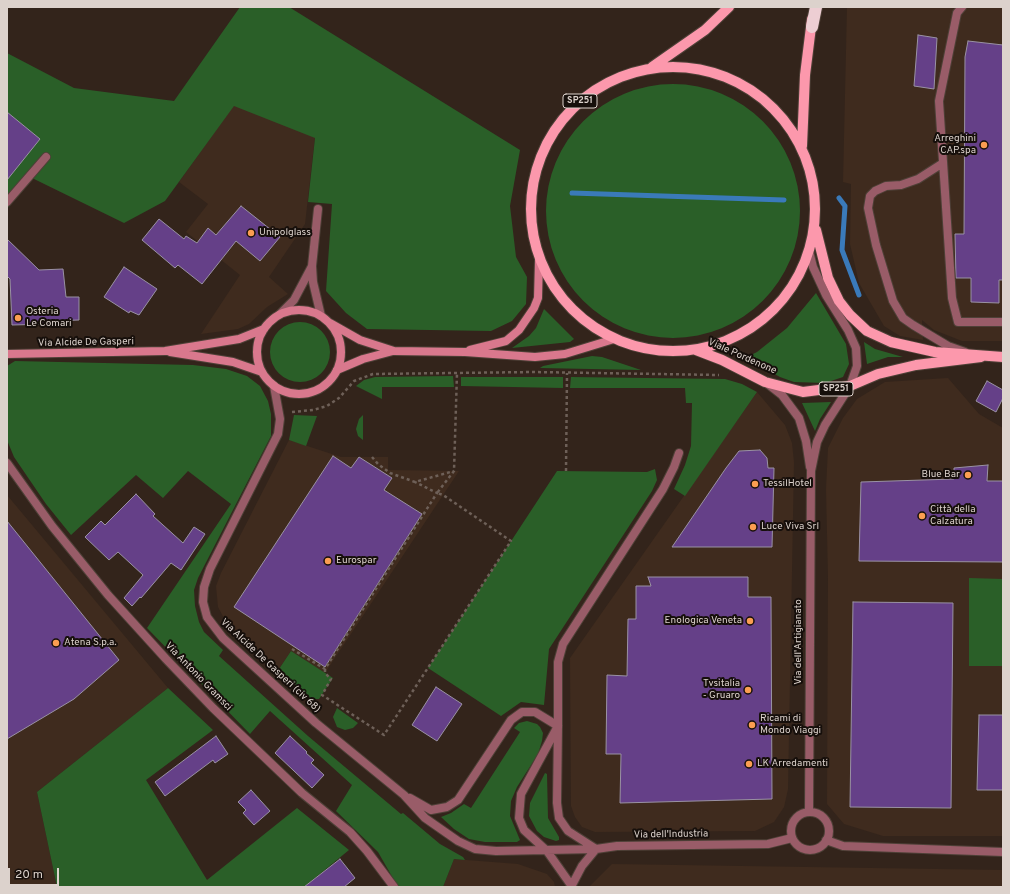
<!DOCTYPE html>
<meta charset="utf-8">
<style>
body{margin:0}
#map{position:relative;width:1010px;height:894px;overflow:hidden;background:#33241b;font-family:Overpass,sans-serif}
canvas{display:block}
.frame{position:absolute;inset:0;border:8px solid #dcd2cc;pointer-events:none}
.scale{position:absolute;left:8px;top:868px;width:51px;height:18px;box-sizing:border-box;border:2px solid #dcd2cc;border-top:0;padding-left:5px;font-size:12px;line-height:14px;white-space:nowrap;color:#dcd2cc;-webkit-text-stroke:3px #160f0b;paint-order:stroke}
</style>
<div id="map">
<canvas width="1010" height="894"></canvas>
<div class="frame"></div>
<div class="scale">20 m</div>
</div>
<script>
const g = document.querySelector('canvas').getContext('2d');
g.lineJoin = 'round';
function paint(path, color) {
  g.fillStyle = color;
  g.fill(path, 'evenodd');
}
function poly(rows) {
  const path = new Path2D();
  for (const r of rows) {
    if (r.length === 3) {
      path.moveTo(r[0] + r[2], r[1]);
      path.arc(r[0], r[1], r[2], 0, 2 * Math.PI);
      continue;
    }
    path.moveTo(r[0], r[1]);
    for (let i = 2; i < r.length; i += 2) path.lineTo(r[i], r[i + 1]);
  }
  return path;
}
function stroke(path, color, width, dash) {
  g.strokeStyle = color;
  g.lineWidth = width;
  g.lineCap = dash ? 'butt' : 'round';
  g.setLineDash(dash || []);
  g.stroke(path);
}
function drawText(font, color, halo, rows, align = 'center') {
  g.font = font + ' Overpass,sans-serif';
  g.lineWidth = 4;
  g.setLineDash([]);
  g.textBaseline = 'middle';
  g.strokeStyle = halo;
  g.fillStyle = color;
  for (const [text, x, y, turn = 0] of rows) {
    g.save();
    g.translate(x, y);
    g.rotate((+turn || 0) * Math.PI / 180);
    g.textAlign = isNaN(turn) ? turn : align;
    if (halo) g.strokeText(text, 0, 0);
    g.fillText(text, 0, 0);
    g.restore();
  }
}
const built = poly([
 [847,7,1003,7,1003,341,962,341,934,330,922,320,923,340,900,336,884,326,859,283,850,244,851,184,843,182],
 [234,105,315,137,305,224,269,277,288,294,267,307,249,324,238,329,201,334,240,275,186,232,208,204,179,182],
 [948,378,979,414,1003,428,1003,579,969,579,969,666,1003,666,1003,836,883,836,844,824,827,804,828,577,826,489,828,448,843,418,857,399,885,382],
 [757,392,785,425,792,443,794,462,788,789,784,807,774,822,755,831,595,832,582,827,575,817,571,806,570,658],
 [289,440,341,457,388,457,388,470,459,471,325,673,291,651,279,669,226,622,218,607,216,586,221,573],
 [7,495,168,688,37,792,57,887,7,887],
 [454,859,518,864,547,874,554,882,555,887,443,887],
 [612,864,1003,870,1003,887,589,887]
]);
const green = poly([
 [240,7,289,7,520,150,510,206,516,257,527,277,526,304,512,321,491,331,367,329,346,313,326,291,332,204,308,202,315,138,234,106,165,201,124,223,32,178,7,209,7,53,74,88,174,101],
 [673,211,127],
 [816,293,846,344,849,364,843,377,825,383,794,382,780,377,745,358,757,352,787,328],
 [544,309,574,339,570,342,512,348,529,336,536,328],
 [300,352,30],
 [864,342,875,349,903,357,888,357,867,364],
 [592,356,602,357,641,370,540,368,543,366],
 [15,361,193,365,226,369,247,376,260,386,268,401,271,414,271,436,198,578,194,590,195,606,199,622,204,632,223,650,219,656,308,736,401,814,403,813,440,844,463,857,465,860,454,859,443,887,398,887,378,852,336,811,352,785,270,711,250,734,147,628,231,504,188,471,163,498,136,475,71,535,46,504,14,457,7,440,7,366],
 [453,376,454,387,382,387,382,399,356,386,364,380,375,377],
 [461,377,563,377,563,388,461,386],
 [571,377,725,379,742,384,757,392,685,496,674,489,685,465,691,446,692,403,686,403,685,388,570,388],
 [831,402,820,419,815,431,802,403],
 [294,415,317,416,306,446,289,440],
 [363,415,363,440,358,436,356,429,359,419],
 [655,469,657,480,652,491,549,649,544,705,521,702,501,716,428,668,557,471,647,472],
 [969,578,1003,579,1003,666,969,666],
 [291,651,333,678,319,699,311,699,279,669],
 [168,688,213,730,146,780,207,880,297,808,349,850,304,887,57,887,37,792],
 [337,708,358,723,353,728,345,730,337,727,333,717],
 [527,721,537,724,540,727,543,733,542,741,538,754,517,787,511,801,510,816,520,840,517,842,485,842,469,839,454,829,441,817,451,813,464,804,471,808,520,732,514,728,519,723],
 [545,773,547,774,548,818,559,837,559,840,556,841,544,837,537,831,529,816,530,803]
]);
const stream = poly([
 [572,193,784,200],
 [839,198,845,206,842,250,859,295]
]);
const building = poly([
 [918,35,937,38,934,89,914,86,918,35],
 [968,41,1003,45,1003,280,999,280,999,303,971,302,971,278,956,278,955,234,964,234,965,57,968,41],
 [7,112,40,139,7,180,7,112],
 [241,206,280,237,260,261,236,241,202,284,178,265,175,268,142,240,159,219,184,239,186,236,197,243,208,228,216,235,241,206],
 [7,239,39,270,63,269,66,297,79,297,79,320,49,321,49,324,12,325,10,279,7,276,7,239],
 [124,267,157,289,139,315,130,311,129,313,104,297,124,267],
 [987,381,1003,390,1003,398,996,412,976,401,987,381],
 [760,450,767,458,768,468,774,468,772,547,672,547,726,468,739,451,760,450],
 [333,456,351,468,359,457,392,478,384,490,422,514,325,667,234,607,333,456],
 [988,465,987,481,1003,481,1003,562,859,561,861,482,954,479,954,468,988,465],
 [136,494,155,514,153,516,183,543,194,527,205,534,181,570,171,563,141,598,140,597,132,606,124,598,143,575,118,552,109,560,85,537,101,521,105,525,136,494],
 [7,521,119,660,74,699,7,739,7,521],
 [648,577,748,577,748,597,771,597,772,799,620,803,621,754,606,754,607,675,627,676,628,619,636,619,636,586,651,586,648,577],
 [853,602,953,603,951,808,850,807,853,602],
 [436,687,462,704,437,741,412,725,436,687],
 [979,715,1003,715,1003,790,977,790,979,715],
 [216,736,228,754,215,763,213,760,165,796,155,782,216,736],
 [290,736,307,752,306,753,314,760,311,763,324,775,312,788,275,753,290,736],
 [251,790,270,811,254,825,243,813,246,810,238,802,251,790],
 [340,859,355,878,344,887,304,887,340,859]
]);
const path = poly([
 [292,412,313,410,327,406,339,398,354,381,373,374,533,372,719,375],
 [372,457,378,464,390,473,415,482,454,471],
 [566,471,567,373],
 [292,649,325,669,437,493,415,482],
 [325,669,325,673,331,679,322,695,384,735,511,541,443,495,437,493,454,471,457,373]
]);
const service = poly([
 [962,7,957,13,939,101,952,298,958,322,1003,322],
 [943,163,918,179,901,185,886,186,875,191,870,196,868,208,876,245,893,301,903,318,913,325,948,346,965,352],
 [7,202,46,157],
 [312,266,318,209],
 [280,314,294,300,312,266,313,282,321,316]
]);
const minor = poly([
 [809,251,813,267,826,295,848,330,856,348,857,366,850,386,825,425,817,442,811,471,809,812],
 [768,384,782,395,799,418,806,441,810,467],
 [274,386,280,419,278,434,210,569,204,587,203,602,207,617,223,638,316,723,404,795,425,818,458,841,475,849,496,851,596,849,617,846,768,844,792,838],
 [7,463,52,526,108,595,166,659,213,708,302,793,350,832,367,851,394,887],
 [558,726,558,662,563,644,663,489,674,467,679,453],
 [410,798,431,810,447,807,458,800,511,720,522,712,535,712,558,726],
 [810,831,19],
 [826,840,843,846,1003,852],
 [571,885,547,851,524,830,519,818,521,794,558,726,557,803,559,818,568,831,596,849],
 [571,887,582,866,596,849]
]);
const secondary = poly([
 [299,352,42],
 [330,323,360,340,394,351,465,352,535,357,565,354,614,339],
 [470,350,506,341,519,330,534,308,538,298,539,260],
 [170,352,233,362,262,372],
 [7,354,165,351,239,339,264,329],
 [337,370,363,359,393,351]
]);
const primary = poly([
 [673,209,142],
 [652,67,705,30,729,7],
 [802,146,805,75,812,19],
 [816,230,828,278,839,301,850,315,867,331,891,342,935,352,1003,357],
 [696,350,722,360,765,382,803,392,850,386,878,374,916,365,981,357]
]);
const motorway = poly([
 [812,27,816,7]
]);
const markers = [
 [984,145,4,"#fb9e51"],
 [251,233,4,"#fb9e51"],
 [18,318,4,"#fb9e51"],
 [968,475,4,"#fb9e51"],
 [755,484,4,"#fb9e51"],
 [922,516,4,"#fb9e51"],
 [753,527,4,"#fb9e51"],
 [328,561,4,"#fb9e51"],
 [750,621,4,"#fb9e51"],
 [56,643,4,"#fb9e51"],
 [748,690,4,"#fb9e51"],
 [752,725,4,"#fb9e51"],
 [749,764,4,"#fb9e51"]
];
const shields = [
 [580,101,34],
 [836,389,34]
];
const shieldNames = [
 ["SP251",580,101],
 ["SP251",836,389]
];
const poiNames = [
 ["Arreghini",976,139,"right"],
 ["CAP.spa",976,151,"right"],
 ["Unipolglass",259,233],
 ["Osteria",26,312],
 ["Le Comari",26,324],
 ["Blue Bar",960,475,"right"],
 ["TessilHotel",763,484],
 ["Città della",930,510],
 ["Calzatura",930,522],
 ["Luce Viva Srl",761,527],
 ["Eurospar",336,561],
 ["Enologica Veneta",742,621,"right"],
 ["Atena S.p.a.",64,643],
 ["Tvsitalia",740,684,"right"],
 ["- Gruaro",740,696,"right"],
 ["Ricami di",760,719],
 ["Mondo Viaggi",760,731],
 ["LK Arredamenti",757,764]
];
const streetNames = [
 ["Via Alcide De Gasperi",86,343,-1],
 ["Viale Pordenone",742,357,24],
 ["Via dell'Artigianato",799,642,-90],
 ["Via Alcide De Gasperi (civ 68)",270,666,43],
 ["Via Antonio Gramsci",198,677,46],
 ["Via dell'Industria",671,835,-1]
];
paint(built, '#3f2b1e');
paint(green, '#2a5f28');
stroke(stream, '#3a7aba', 5);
paint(building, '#654088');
stroke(building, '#9a92a4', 1);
stroke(service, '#4e4037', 10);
stroke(minor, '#4e4037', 10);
stroke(secondary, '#4e4037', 10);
stroke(primary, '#4e4037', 12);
stroke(motorway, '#4e4037', 14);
stroke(path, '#6e6058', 2.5, [3, 3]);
stroke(service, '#995c68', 8);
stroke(minor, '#995c68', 8);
stroke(secondary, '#d9788d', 8);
stroke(primary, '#fc98ac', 10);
stroke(motorway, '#edced3', 12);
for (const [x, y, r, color] of markers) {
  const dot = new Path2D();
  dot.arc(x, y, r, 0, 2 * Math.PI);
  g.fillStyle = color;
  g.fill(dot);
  stroke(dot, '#160f0b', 1.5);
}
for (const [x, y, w] of shields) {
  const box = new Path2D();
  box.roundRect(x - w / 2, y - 7, w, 14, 3);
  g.fillStyle = '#160f0b';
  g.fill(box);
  stroke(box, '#dcd2cc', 1);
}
drawText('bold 9px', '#dcd2cc', null, shieldNames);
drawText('10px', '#dcd2cc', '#160f0b', poiNames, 'left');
drawText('10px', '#dcd2cc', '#160f0b', streetNames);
</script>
